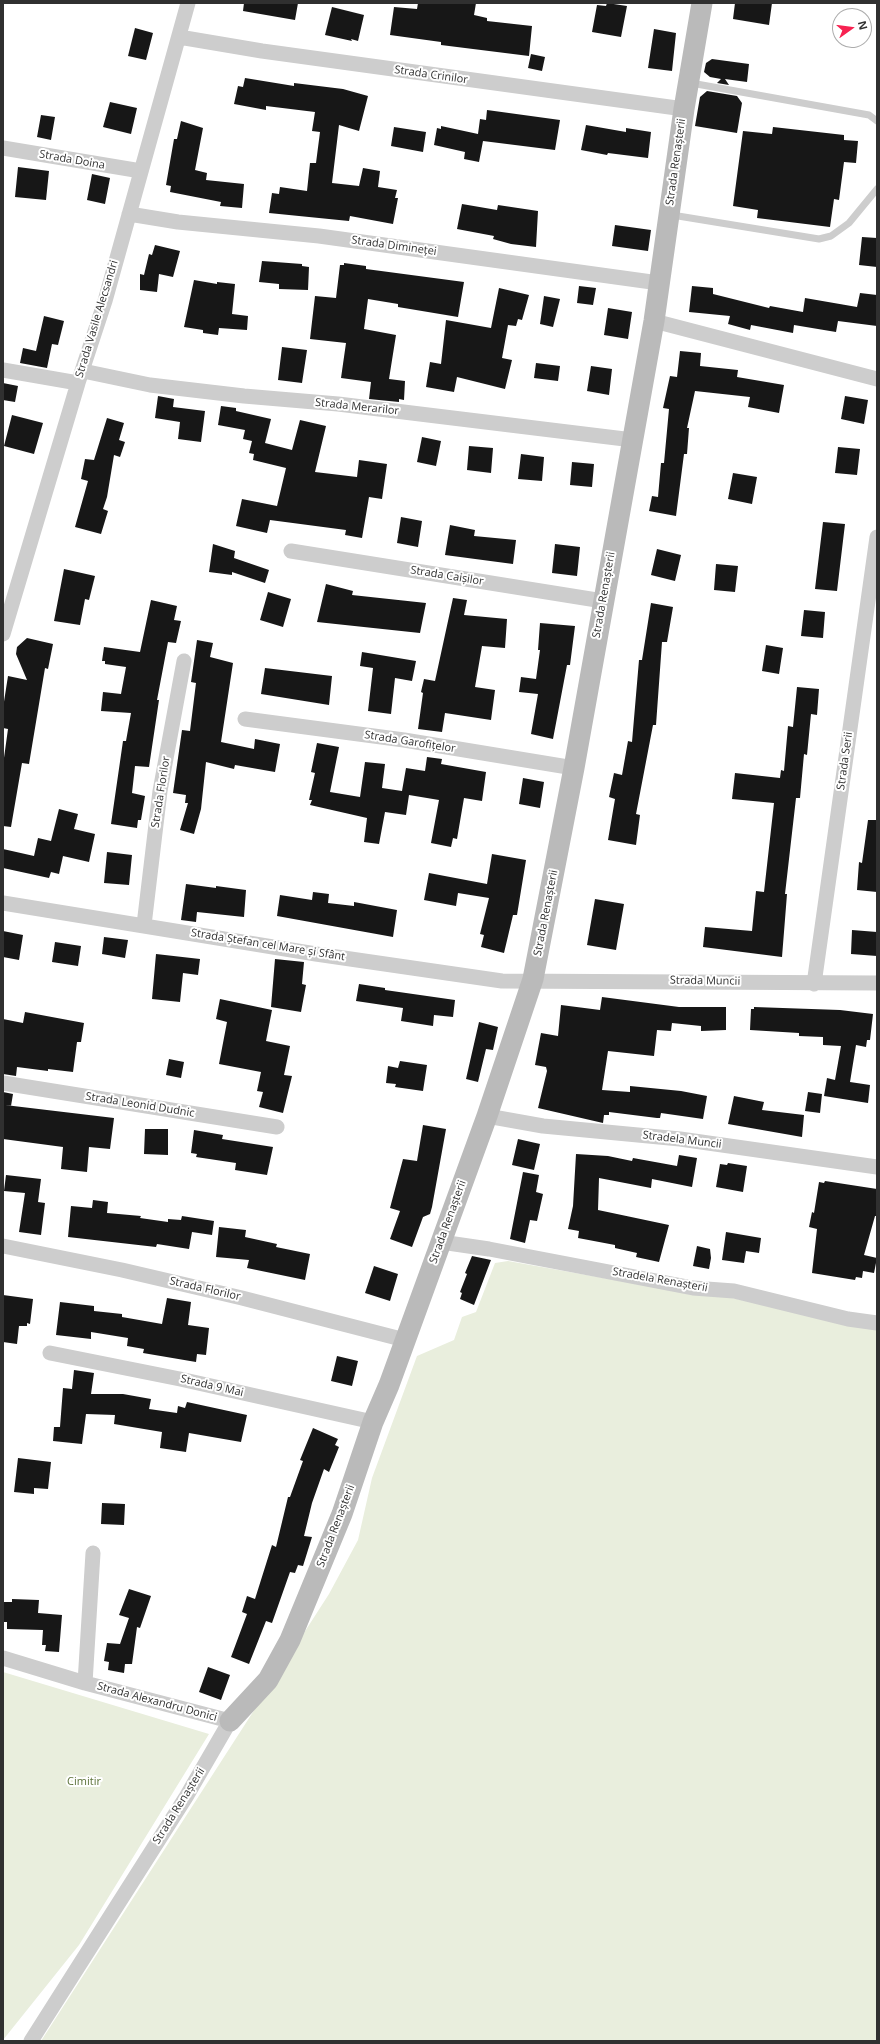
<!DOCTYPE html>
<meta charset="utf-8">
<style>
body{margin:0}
#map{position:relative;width:880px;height:2044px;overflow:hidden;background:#fff;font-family:"Open Sans",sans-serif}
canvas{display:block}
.frame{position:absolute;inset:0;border:4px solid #303030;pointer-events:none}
.north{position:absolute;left:832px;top:8px;width:40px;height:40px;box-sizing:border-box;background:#fff;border:1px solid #acacac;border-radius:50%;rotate:76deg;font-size:11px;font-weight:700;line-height:16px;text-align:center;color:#303030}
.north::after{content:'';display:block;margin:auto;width:14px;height:18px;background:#f72251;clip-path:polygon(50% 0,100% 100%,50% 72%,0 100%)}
</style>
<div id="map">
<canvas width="880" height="2044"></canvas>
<div class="frame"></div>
<div class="north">N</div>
</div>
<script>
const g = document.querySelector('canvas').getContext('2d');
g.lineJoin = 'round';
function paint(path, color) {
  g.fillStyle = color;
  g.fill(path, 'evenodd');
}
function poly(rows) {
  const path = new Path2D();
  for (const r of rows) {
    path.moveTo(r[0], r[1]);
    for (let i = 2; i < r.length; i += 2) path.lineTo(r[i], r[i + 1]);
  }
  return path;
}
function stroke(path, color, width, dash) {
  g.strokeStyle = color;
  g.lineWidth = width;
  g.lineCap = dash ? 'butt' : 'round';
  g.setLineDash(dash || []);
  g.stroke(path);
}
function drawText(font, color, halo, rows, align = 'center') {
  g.font = font + ' "Open Sans",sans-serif';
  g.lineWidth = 4;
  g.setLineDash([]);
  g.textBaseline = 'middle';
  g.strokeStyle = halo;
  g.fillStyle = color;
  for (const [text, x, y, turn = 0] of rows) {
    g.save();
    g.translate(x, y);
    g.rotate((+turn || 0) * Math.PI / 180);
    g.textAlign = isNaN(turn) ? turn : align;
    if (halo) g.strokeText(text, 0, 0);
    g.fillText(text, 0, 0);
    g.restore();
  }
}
const green = poly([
 [508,1261,626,1282,723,1296,877,1329,877,2041,41,2041,329,1594,358,1540,372,1478,417,1356,454,1340,462,1317,476,1312,495,1263],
 [3,1672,209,1734,79,1945,3,2040]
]);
const building = poly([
 [244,3,298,3,295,20,243,11],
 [418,3,476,3,474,15,487,18,487,21,532,26,529,56,441,45,441,42,390,35,394,7,417,9],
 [607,3,627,6,621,37,592,32,597,5,606,6],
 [735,3,772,3,769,25,733,19],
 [332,7,364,15,358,41,351,39,352,41,325,35],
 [135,28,153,33,146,60,128,56],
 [654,29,676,33,672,71,648,68],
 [531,54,545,57,542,71,528,68],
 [712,59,749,64,747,82,725,79,729,85,717,83,721,79,710,77,704,72,706,63],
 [245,78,294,86,294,83,343,89,368,96,359,131,339,125,332,183,359,186,363,168,380,171,378,187,397,190,395,198,398,198,393,224,350,216,349,221,269,213,272,193,279,194,280,187,307,191,310,163,316,163,320,132,312,131,315,112,266,106,266,110,234,104,238,86,243,87],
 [707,91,737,96,742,103,737,133,695,126,700,97],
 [110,102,137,108,131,134,103,127],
 [487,110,560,120,555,150,483,141,479,162,464,159,465,152,434,145,437,128,441,129,441,126,478,134,480,119,486,120],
 [41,115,55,117,51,140,37,137],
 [181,121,203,128,195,170,207,173,206,180,244,184,242,208,220,206,221,202,170,192,171,186,166,185,174,139,177,139],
 [586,125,626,132,626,128,651,132,648,158,608,153,607,155,581,150],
 [394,127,426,132,423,152,391,146],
 [773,127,844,135,844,140,858,141,856,163,844,162,839,200,834,199,830,227,757,218,758,210,733,206,743,131,772,134],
 [18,167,49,171,46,200,15,197],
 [92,174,110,178,105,204,87,200],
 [462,204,497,210,498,205,538,211,536,247,511,244,493,239,494,236,457,229],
 [615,225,651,230,648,251,612,246],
 [862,237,877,238,877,267,859,265],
 [155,245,180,251,173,277,159,274,157,292,140,290,140,274,144,275,149,254,152,255],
 [262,261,302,264,302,266,309,267,308,290,279,289,279,284,259,282],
 [344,263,366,266,366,269,464,282,458,317,398,307,398,304,368,299,364,329,396,335,389,379,405,381,404,400,399,399,399,402,369,399,371,382,341,378,346,343,310,339,315,296,336,298,340,265,344,265],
 [194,280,217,284,217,282,235,284,232,314,248,316,247,330,219,328,218,335,203,333,203,330,184,327],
 [579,286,596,288,593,305,577,303],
 [692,286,713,288,713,294,769,308,770,306,803,312,805,298,857,307,860,293,877,295,877,326,838,321,836,332,794,325,793,333,751,325,750,330,728,324,730,316,689,312],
 [499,288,529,295,522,320,518,319,516,326,508,325,502,358,512,360,505,389,457,377,454,392,426,387,430,362,441,364,446,320,491,328],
 [544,296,560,299,553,327,540,324],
 [608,308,632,312,628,339,604,335],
 [44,316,64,321,58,345,52,344,47,368,20,363,23,348,36,351],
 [282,347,307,350,302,383,278,380],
 [680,351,701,353,700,366,738,370,737,377,784,385,779,413,748,407,750,397,695,391,687,428,689,428,687,454,684,454,676,516,649,511,652,496,658,497,661,463,664,463,669,409,663,408,670,376,677,377],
 [536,363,560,366,558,381,534,378],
 [591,366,612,369,609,395,587,391],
 [3,383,18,386,15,402,3,400],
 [158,396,174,399,173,407,205,411,201,442,178,439,180,422,155,418],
 [845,396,868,400,864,424,841,419],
 [221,406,236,408,236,411,271,419,265,443,292,450,300,420,326,426,315,472,357,477,359,460,387,464,382,499,369,497,362,538,345,535,346,530,270,520,267,533,236,526,242,499,277,506,286,468,253,460,254,454,249,453,252,441,243,439,245,430,218,425],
 [12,415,43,423,34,454,4,446],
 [107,418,124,423,119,440,125,442,120,457,114,455,107,497,103,509,108,511,101,534,75,527,88,481,81,479,85,459,94,460],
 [422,437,441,441,436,466,417,462],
 [469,446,493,448,491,473,467,470],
 [838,447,860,449,857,475,835,473],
 [521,454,544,457,542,481,518,479],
 [572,462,594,464,592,487,570,485],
 [733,473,757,477,752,504,728,499],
 [401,517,422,521,418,547,397,543],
 [823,522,845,524,837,591,815,589],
 [450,525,475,530,474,536,516,540,513,564,445,555],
 [213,544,235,551,234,558,269,570,265,583,232,572,232,575,209,572],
 [555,544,580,547,577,576,552,573],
 [657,549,681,555,675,581,651,575],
 [716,564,738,566,735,592,714,590],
 [64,569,95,576,89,600,85,599,80,625,54,621],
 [326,584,353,591,352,595,426,603,420,633,317,622],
 [268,592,291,599,283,627,260,620],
 [453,598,467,600,464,615,507,619,505,648,482,646,475,687,495,690,491,720,445,713,442,732,418,729,423,693,421,692,424,679,435,681],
 [151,600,177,606,174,620,181,621,176,643,168,642,157,700,159,700,149,767,135,766,132,793,145,796,141,820,138,820,137,828,111,824,123,741,126,741,131,713,101,711,103,692,121,694,126,667,105,664,105,661,102,661,104,647,140,652],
 [651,603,673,607,667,642,662,642,656,725,653,725,636,814,640,815,636,845,608,840,615,799,609,797,614,773,622,775,628,741,632,742,639,660,642,660],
 [804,610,825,612,823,638,801,636],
 [540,623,575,626,570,665,567,665,553,739,531,734,538,694,519,692,521,677,536,679,540,650,538,650],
 [27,638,53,644,48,669,45,668,29,764,22,763,11,827,3,826,3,765,8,729,3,728,3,708,8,676,27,680,16,654,17,647],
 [197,640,213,643,210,657,233,663,221,742,254,749,255,739,280,744,275,772,235,765,234,769,206,762,201,809,194,834,180,830,188,803,185,803,186,795,173,793,182,730,190,731,196,683,191,682],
 [766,645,783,648,779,674,762,671],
 [362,652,416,661,412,681,395,678,391,714,368,711,373,668,360,666],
 [265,668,332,676,329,705,261,694],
 [797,687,819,689,817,715,811,714,807,755,804,754,800,798,796,798,785,894,787,894,782,957,703,947,705,927,752,931,756,891,764,892,774,803,732,799,735,773,780,778,781,770,784,771,788,726,793,727],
 [317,743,339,747,330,792,360,797,365,762,385,764,382,788,402,791,406,768,425,771,427,757,442,759,441,764,486,772,482,801,464,798,457,839,453,838,451,847,431,843,439,800,409,795,406,815,385,812,379,844,364,842,367,818,310,805,312,800,309,800,315,773,311,772],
 [523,778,544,782,540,808,519,804],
 [59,809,78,814,74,829,95,834,89,862,63,856,59,874,51,872,49,878,3,868,3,849,34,856,38,838,51,841],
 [868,820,877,820,877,892,857,890,859,862,862,863],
 [107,852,132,855,129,885,104,883],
 [492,854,526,860,517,915,513,915,504,953,481,947,484,935,480,934,489,898,458,893,456,906,424,900,429,873,487,884],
 [186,884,216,888,216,886,246,890,244,917,197,912,196,922,181,920],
 [313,892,329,894,328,903,354,906,354,902,397,910,393,937,277,916,280,895,312,900],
 [595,899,624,904,616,950,587,945],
 [852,930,877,932,877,956,851,954],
 [3,931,23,935,19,960,3,957],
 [104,937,128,940,125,958,102,954],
 [55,942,81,946,78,966,52,962],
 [156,954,200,959,198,975,183,973,180,1002,152,999],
 [275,959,304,962,302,984,306,985,301,1012,271,1007],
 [359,984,385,988,385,990,455,1000,453,1017,434,1015,433,1026,401,1021,403,1008,356,1001],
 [602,997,679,1007,726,1007,726,1030,701,1031,701,1026,672,1023,671,1031,657,1030,654,1056,608,1051,602,1090,630,1092,630,1086,681,1091,707,1096,703,1119,661,1113,660,1118,657,1118,609,1112,609,1115,604,1115,603,1123,538,1108,547,1071,546,1067,535,1065,541,1033,558,1036,561,1005,600,1010],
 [220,999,272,1010,266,1041,290,1046,284,1075,292,1076,283,1113,259,1107,263,1092,257,1091,261,1072,219,1064,227,1022,216,1019],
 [754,1007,840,1010,873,1014,870,1040,867,1040,866,1047,856,1045,850,1082,870,1085,868,1103,824,1096,827,1078,835,1080,841,1046,823,1045,823,1037,799,1036,799,1033,750,1030,751,1009,754,1009],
 [25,1012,84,1023,81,1042,77,1042,73,1072,48,1069,48,1071,17,1067,16,1076,3,1074,3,1019,23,1023],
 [479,1022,498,1027,493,1050,486,1049,478,1082,466,1079],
 [169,1059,184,1062,181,1078,166,1075],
 [400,1061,427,1065,423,1091,395,1087,396,1084,386,1083,388,1066,398,1068],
 [3,1092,13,1094,11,1106,5,1105,114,1118,110,1149,89,1147,87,1172,61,1169,63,1147,3,1139],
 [808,1092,822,1094,820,1113,805,1111],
 [734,1096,764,1102,762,1110,804,1115,802,1137,728,1124],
 [423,1125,446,1129,432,1207,430,1214,423,1217,412,1247,390,1239,400,1211,390,1208,403,1159,417,1161],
 [145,1129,168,1129,168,1155,144,1154],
 [194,1130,223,1135,222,1139,273,1147,267,1175,235,1170,236,1163,196,1157,197,1154,191,1153],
 [518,1139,540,1144,534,1170,512,1165],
 [576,1154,608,1156,632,1161,633,1158,677,1166,679,1155,697,1158,692,1187,652,1179,651,1188,599,1178,598,1210,669,1225,659,1262,636,1257,637,1253,615,1248,615,1245,578,1238,579,1231,568,1229,573,1206],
 [728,1163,747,1166,743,1192,716,1187,720,1164,727,1165],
 [523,1172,539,1175,536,1192,543,1194,537,1221,530,1220,525,1243,510,1239],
 [6,1175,41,1179,38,1202,45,1203,41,1235,19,1232,25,1193,4,1191],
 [825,1181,877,1189,877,1216,875,1216,864,1255,877,1258,874,1273,863,1271,862,1278,856,1277,855,1280,812,1273,817,1229,809,1227,812,1212,814,1213,819,1182,824,1183],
 [93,1200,108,1202,107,1213,141,1216,140,1218,168,1222,168,1219,181,1220,182,1216,214,1221,212,1235,192,1232,189,1249,157,1244,156,1247,68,1237,71,1206,92,1208],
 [219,1227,246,1230,245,1237,277,1244,276,1247,310,1254,305,1280,247,1268,249,1260,216,1257],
 [726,1232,761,1238,759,1253,746,1251,744,1263,722,1260],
 [697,1246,710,1249,711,1258,709,1269,693,1266],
 [472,1256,491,1260,474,1305,460,1299,462,1293,460,1292,467,1274,465,1273],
 [374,1266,398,1274,390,1301,365,1293],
 [3,1295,33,1299,30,1324,27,1323,27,1326,19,1326,17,1344,3,1342],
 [167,1298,191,1302,188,1325,209,1328,206,1355,197,1354,196,1362,143,1353,144,1349,127,1346,128,1338,91,1332,91,1339,56,1335,60,1302,94,1306,94,1311,122,1314,122,1317,162,1324],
 [337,1356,358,1361,352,1386,331,1381],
 [74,1370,94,1373,91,1394,123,1394,151,1399,149,1409,177,1413,178,1406,185,1408,187,1402,247,1415,241,1442,189,1433,186,1452,160,1448,162,1432,114,1424,115,1415,86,1414,82,1444,53,1441,54,1427,60,1427,63,1388,72,1389],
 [313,1428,338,1439,335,1445,339,1447,329,1472,324,1469,312,1503,304,1536,312,1537,303,1566,298,1565,295,1573,290,1572,272,1623,266,1621,249,1664,231,1657,247,1614,242,1612,247,1596,255,1599,272,1545,276,1547,288,1497,290,1497,303,1461,300,1460],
 [18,1458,51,1462,48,1489,34,1488,34,1494,14,1492],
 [102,1503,125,1504,124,1525,101,1524],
 [129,1589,151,1596,140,1628,137,1627,132,1664,125,1664,124,1673,108,1670,109,1662,104,1661,107,1643,120,1644,129,1618,119,1615],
 [12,1599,39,1600,38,1613,62,1615,59,1652,45,1651,46,1645,42,1645,43,1630,7,1629,7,1622,3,1622,3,1602,12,1602],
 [208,1667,230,1675,221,1700,199,1692]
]);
const lane = poly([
 [691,83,869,115,877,121],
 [672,215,819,239,831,236,849,223,877,189]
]);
const street = poly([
 [179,37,262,51,684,109],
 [3,148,141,171],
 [129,214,178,222,319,236,659,283],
 [654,321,877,379],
 [3,370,78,383],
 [83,371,150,385,244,396,338,404,633,440],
 [291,551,603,601],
 [3,634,78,383,105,301,188,3],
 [245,719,404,740,574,768],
 [3,903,316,954,502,981,877,983],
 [144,925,160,791,184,661],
 [814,984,877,537],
 [3,1083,277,1127],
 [487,1116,543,1126,680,1139,877,1167],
 [441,1242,489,1249,693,1288,734,1291,848,1319,877,1323],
 [3,1246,122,1270,242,1298,405,1340],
 [50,1353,180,1379,373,1422],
 [3,1658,85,1683,230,1721,186,1797,31,2041],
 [85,1683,93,1553]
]);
const secondary = poly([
 [230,1721,268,1680,290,1640,342,1514,373,1422,389,1385,487,1116,533,979,574,768,654,321,684,109,702,3]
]);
const streetNames = [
 ["Strada Crinilor",431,75,8],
 ["Strada Doina",72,160,10],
 ["Strada Renașterii",676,162,-82],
 ["Strada Dimineței",394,246,8],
 ["Strada Vasile Alecsandri",97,319,-73],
 ["Strada Merarilor",357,407,6],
 ["Strada Caișilor",447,576,9],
 ["Strada Renașterii",604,595,-80],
 ["Strada Garofițelor",410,742,9],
 ["Strada Serii",845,761,-82],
 ["Strada Florilor",161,792,-81],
 ["Strada Renașterii",546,913,-79],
 ["Strada Ștefan cel Mare și Sfânt",268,945,9],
 ["Strada Muncii",705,981,1],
 ["Strada Leonid Dudnic",140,1105,9],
 ["Stradela Muncii",682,1140,7],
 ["Strada Renașterii",448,1222,-70],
 ["Stradela Renașterii",660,1280,10],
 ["Strada Florilor",205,1289,13],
 ["Strada 9 Mai",212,1386,13],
 ["Strada Renașterii",336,1526,-69],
 ["Strada Alexandru Donici",157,1702,15],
 ["Strada Renașterii",179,1806,-58]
];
const parkNames = [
 ["Cimitir",84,1782]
];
paint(green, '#e9eedd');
paint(building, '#171717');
stroke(lane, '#cdcdcd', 7);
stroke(street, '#cdcdcd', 15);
stroke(secondary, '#bababa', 21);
drawText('11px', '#303030', '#fff', streetNames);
drawText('11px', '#5b7138', '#fff', parkNames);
</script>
